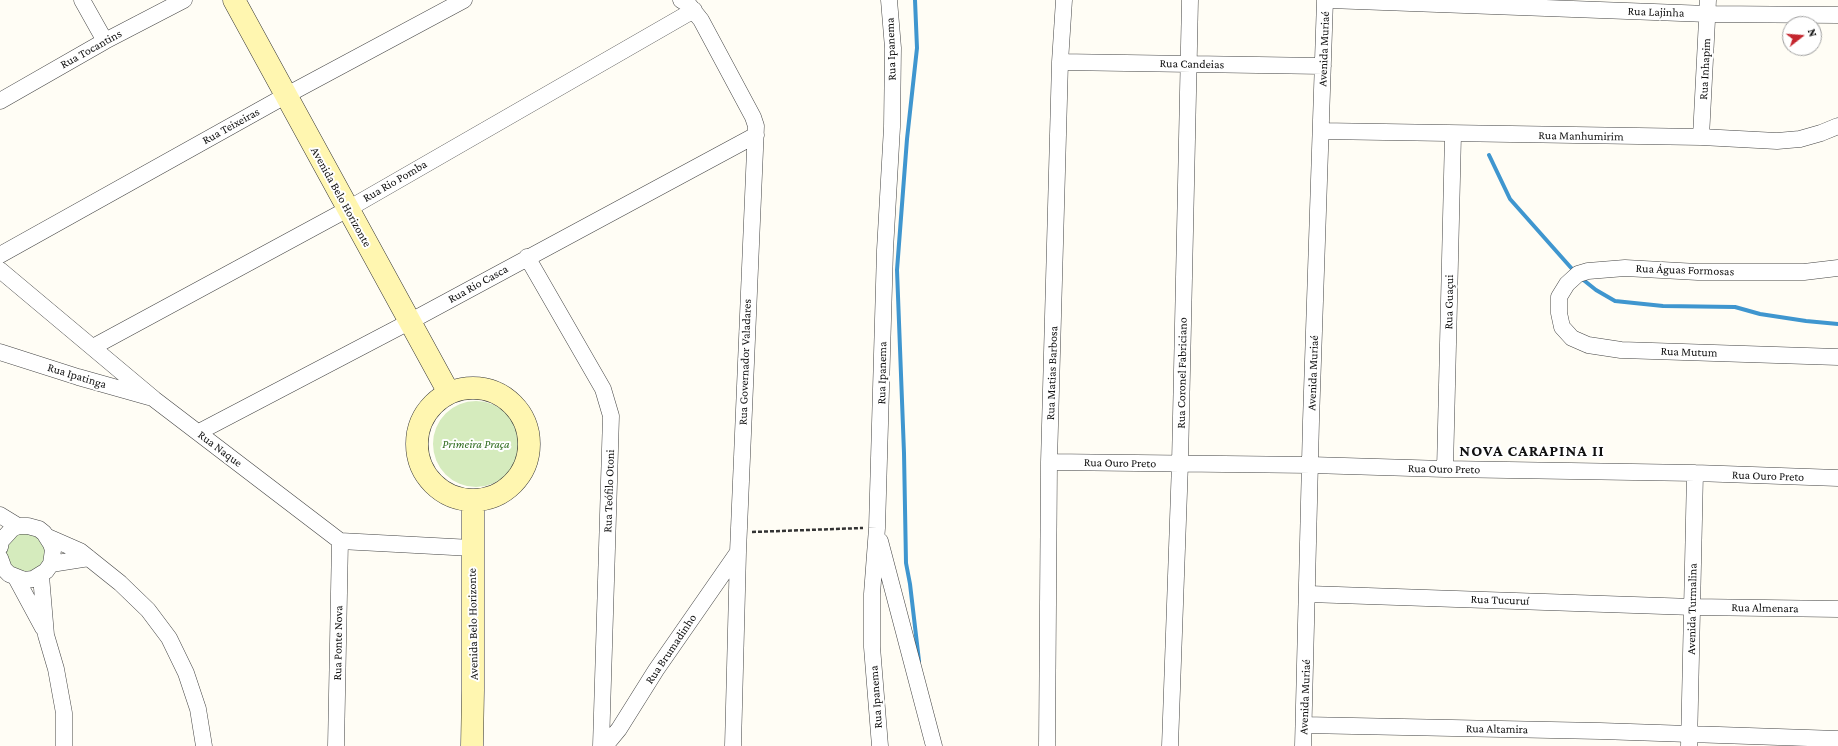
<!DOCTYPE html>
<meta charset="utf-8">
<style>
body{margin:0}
#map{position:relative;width:1838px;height:746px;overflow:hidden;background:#fffdf5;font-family:"Crimson Pro",serif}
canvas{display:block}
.north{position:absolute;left:1782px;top:16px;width:40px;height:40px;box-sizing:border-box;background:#fff;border:1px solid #a0a0a0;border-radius:50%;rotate:73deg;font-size:11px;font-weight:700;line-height:16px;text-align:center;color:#111}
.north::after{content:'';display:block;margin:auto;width:14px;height:18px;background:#c4262e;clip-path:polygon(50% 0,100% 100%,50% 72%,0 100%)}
</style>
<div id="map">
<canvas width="1838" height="746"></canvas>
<div class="north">N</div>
</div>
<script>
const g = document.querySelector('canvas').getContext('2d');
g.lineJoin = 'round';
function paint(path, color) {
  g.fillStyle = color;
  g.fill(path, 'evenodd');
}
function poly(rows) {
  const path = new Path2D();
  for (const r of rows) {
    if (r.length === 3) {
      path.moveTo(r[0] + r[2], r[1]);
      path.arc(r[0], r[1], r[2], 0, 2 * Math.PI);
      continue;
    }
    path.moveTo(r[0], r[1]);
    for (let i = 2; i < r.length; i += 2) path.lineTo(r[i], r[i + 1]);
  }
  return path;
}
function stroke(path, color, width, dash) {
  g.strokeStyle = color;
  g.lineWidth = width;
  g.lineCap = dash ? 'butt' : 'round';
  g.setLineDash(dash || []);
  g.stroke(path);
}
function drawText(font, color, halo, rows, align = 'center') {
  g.font = font + ' "Crimson Pro",serif';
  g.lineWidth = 4;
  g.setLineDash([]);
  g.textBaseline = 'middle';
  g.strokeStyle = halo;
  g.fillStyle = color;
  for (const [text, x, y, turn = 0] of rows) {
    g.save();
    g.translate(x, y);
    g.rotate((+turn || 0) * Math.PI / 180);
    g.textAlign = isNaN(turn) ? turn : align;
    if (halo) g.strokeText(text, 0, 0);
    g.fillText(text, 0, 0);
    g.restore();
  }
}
const green = poly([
 [476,444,43],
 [29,532,44,542,47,558,33,574,13,570,5,552,7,545,16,534]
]);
const stream = poly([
 [915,0,917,48,907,139,897,270,904,453,906,563,910,584,919,661],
 [1489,155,1510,199,1573,270],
 [1581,278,1596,290,1615,301,1663,306,1735,307,1760,314,1806,321,1838,324]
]);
const path = poly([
 [752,532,863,528]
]);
const street = poly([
 [82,0,105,41],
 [681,0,689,5,701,20,753,117,756,126,738,552,733,746],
 [1329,0,1708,14,1838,15],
 [1060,62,1323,66],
 [0,101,105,41,184,0],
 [1321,131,1701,137,1777,141,1800,139,1821,133,1838,126],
 [1701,137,1708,0],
 [0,255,285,96,464,0],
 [527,257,603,389,611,416,601,746],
 [1838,268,1804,272,1698,272,1625,268,1588,271,1578,274,1567,284,1559,297,1559,313,1562,327,1572,338,1588,345,1621,350,1838,357],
 [0,270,154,399,340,541,472,548],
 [93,347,348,209,694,10],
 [0,352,78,377,149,397],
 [199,432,409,322,756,135],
 [1049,462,1311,465,1445,469,1695,473,1838,478],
 [1445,469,1453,135],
 [0,515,18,526],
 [48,537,80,551,120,583,148,610,169,638,186,673,198,709,204,746],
 [880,541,934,746],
 [0,547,1,541,12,529,18,526,28,526,39,529,44,533,51,544,53,550,51,564,46,571,33,579,24,580,9,574,4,569,0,558],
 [51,564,89,558],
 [41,576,46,635,56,669,64,713,64,746],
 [16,578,43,628],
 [1308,594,1693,607,1838,609],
 [1304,725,1600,731,1838,739],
 [336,746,340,541],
 [605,746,619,729,656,670,738,552],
 [880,746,872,647,872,594,877,528,885,250,892,127,893,48,889,0],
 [1047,746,1049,462,1060,62,1064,0],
 [1170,746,1180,463,1190,0],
 [1303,746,1311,421,1325,0],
 [1689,746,1695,473]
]);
const secondary = poly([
 [234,0,449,393],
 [473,444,56],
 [472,746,473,690,473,501]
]);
const streetNames = [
 ["Rua Lajinha",1656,12,2],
 ["Rua Tocantins",91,49,-29],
 ["Rua Ipanema",891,49,-92],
 ["Avenida Muriaé",1324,49,-88],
 ["Rua Candeias",1192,64,1],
 ["Rua Inhapim",1705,69,-87],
 ["Rua Teixeiras",231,126,-29],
 ["Rua Manhumirim",1581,136,1],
 ["Rua Rio Pomba",395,181,-30],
 ["Avenida Belo Horizonte",341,197,61],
 ["Rua Águas Formosas",1685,270,2],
 ["Rua Rio Casca",478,284,-29],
 ["Rua Guaçui",1449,302,-89],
 ["Rua Mutum",1689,352,2],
 ["Rua Governador Valadares",745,362,-88],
 ["Rua Ipanema",882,373,-89],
 ["Rua Matias Barbosa",1052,373,-88],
 ["Rua Coronel Fabriciano",1182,373,-89],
 ["Avenida Muriaé",1313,373,-88],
 ["Rua Ipatinga",77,376,17],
 ["Rua Naque",220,449,37],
 ["Rua Ouro Preto",1120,463,1],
 ["Rua Ouro Preto",1444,469,1],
 ["Rua Ouro Preto",1768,476,2],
 ["Rua Teófilo Otoni",609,491,-88],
 ["Rua Tucuruí",1500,600,2],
 ["Rua Almenara",1765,608,1],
 ["Avenida Turmalina",1692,609,-89],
 ["Avenida Belo Horizonte",473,624,-91],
 ["Rua Ponte Nova",338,643,-89],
 ["Rua Brumadinho",671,649,-56],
 ["Rua Ipanema",876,697,-94],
 ["Avenida Muriaé",1305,697,-88],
 ["Rua Altamira",1497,729,1]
];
const parkNames = [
 ["Primeira Praça",476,444]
];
const districtNames = [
 ["NOVA CARAPINA II",1532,451]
];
paint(green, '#d5ebbd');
stroke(stream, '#3f96cf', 4);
stroke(street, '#444', 17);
stroke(secondary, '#333', 23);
stroke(path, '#333', 2.5, [4, 2]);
stroke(street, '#fff', 16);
stroke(secondary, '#fff6b0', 22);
drawText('12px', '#111', '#fff', streetNames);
drawText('italic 12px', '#2f6b1f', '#fff', parkNames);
g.letterSpacing = '1px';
drawText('bold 16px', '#111', '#fff', districtNames);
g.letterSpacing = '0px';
</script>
